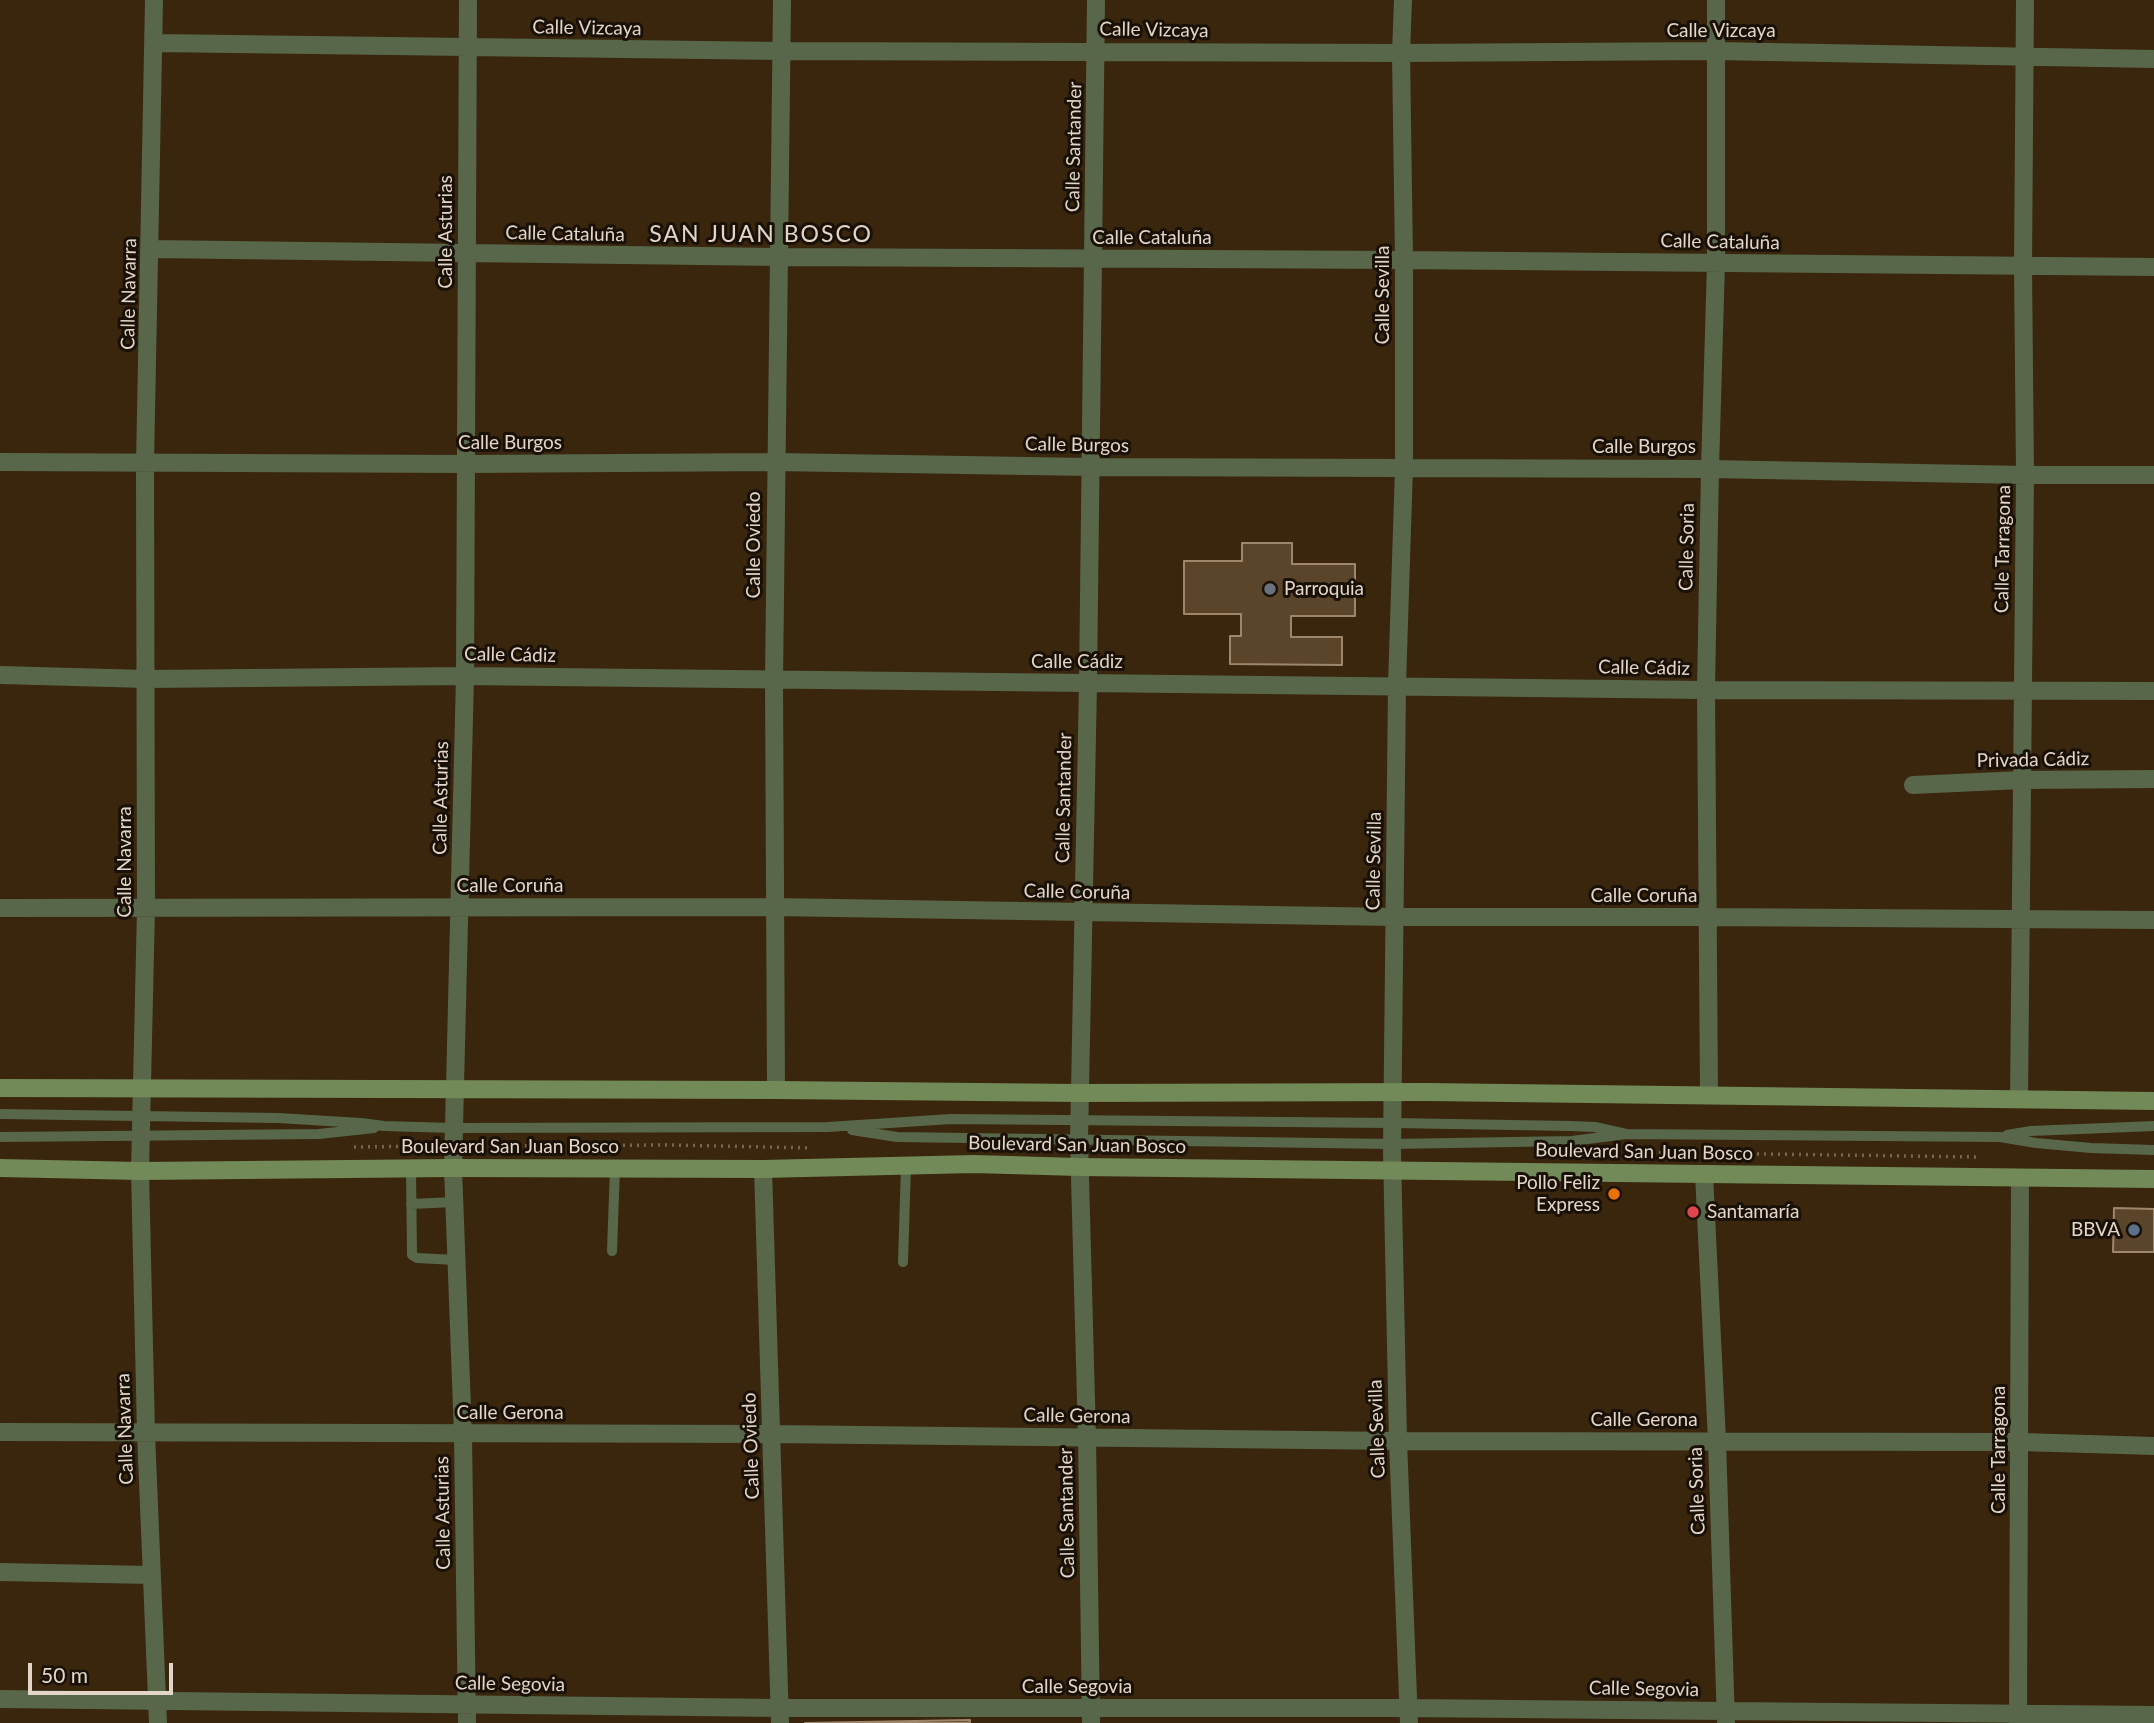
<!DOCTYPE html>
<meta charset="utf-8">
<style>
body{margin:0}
#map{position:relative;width:2154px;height:1723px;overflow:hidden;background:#39260d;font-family:Lato,sans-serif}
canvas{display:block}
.scale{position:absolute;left:28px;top:1663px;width:145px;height:32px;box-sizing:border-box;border:4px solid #e3d6c8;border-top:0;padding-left:9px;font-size:21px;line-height:24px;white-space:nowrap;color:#e3d6c8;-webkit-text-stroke:5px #191107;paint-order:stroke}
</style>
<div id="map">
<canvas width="2154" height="1723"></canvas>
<div class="scale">50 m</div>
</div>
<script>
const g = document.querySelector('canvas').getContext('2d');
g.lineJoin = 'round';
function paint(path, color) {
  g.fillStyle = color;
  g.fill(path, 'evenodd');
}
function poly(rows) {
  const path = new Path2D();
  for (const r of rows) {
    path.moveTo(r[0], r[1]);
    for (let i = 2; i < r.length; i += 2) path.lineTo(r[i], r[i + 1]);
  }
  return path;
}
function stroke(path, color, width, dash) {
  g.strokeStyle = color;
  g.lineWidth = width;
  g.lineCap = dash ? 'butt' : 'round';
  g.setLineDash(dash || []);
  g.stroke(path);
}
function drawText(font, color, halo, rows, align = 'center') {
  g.font = font + ' Lato,sans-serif';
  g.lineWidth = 6;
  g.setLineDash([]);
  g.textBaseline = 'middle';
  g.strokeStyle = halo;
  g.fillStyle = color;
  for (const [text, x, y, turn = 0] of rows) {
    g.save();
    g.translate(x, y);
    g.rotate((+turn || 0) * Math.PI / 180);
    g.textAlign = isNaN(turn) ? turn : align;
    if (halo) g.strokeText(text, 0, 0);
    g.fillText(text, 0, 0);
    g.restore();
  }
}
const building = poly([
 [1242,543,1292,543,1292,564,1355,564,1355,616,1291,616,1291,637,1342,637,1342,665,1230,664,1230,636,1241,636,1241,614,1184,614,1184,561,1242,561,1242,543],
 [2114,1208,2154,1209,2154,1252,2113,1252,2114,1208],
 [970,1720,970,1723,805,1723,970,1720]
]);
const path = poly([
 [469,1146,670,1145,812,1148],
 [354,1147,437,1146],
 [1617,1152,1980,1157]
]);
const lane = poly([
 [0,1114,278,1118,361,1123,384,1126,453,1128,828,1127,951,1119,1393,1123,1571,1126,1595,1127,1626,1134],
 [852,1130,897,1137,1392,1144,1572,1141,1626,1134,2000,1137,2036,1143,2091,1148,2154,1150],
 [2007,1135,2031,1131,2154,1126],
 [0,1137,319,1134,374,1128],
 [411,1168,412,1255,417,1258,456,1260],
 [411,1204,454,1202],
 [612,1251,615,1168],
 [903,1262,906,1165]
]);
const street = poly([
 [154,0,145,464,146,909,140,1171,146,1433,158,1723],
 [1403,0,1401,53,1404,260,1404,467,1397,685,1392,1151,1398,1441,1409,1723],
 [154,43,782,51,1401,53,1715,51,2154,59],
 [151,249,780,257,1404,260,2154,267],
 [0,462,466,464,775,462,1090,467,1710,469,2025,475,2154,475],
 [0,675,146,679,465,676,1706,690,2154,691],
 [1913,785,2021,780,2154,779],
 [0,908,774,907,1394,917,1709,917,2154,920],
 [776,1090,774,680,782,0],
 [1709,1094,1706,690,1710,469,1716,263,1716,0],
 [2019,1099,2025,475,2023,266,2025,0],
 [763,1169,780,1723],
 [1704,1174,1717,1441,1726,1723],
 [0,1432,772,1434,1398,1441,2021,1442,2154,1446],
 [0,1572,151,1575],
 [0,1699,779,1708,1408,1708,2154,1715],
 [467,1723,463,1435,453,1168,465,676,468,0],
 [1091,1723,1087,1437,1079,1140,1088,684,1096,0],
 [2018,1723,2020,1178]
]);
const secondary = poly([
 [0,1088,776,1090,1080,1093,1427,1092,2154,1101],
 [0,1168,140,1171,453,1168,763,1169,974,1164,1079,1167,2154,1179]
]);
const markers = [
 [1270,589,7,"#6b7280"],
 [1614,1194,7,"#e8710a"],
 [1693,1212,7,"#e0444e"],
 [2134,1230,7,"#5c6f8a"]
];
const streetNames = [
 ["Calle Vizcaya",587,28,1],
 ["Calle Vizcaya",1154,30,1],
 ["Calle Vizcaya",1721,31],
 ["Calle Santander",1074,147,-89],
 ["Calle Asturias",446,232,-90],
 ["Calle Cataluña",565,234,1],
 ["Calle Cataluña",1152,238],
 ["Calle Cataluña",1720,242,1],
 ["Calle Navarra",129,294,-89],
 ["Calle Sevilla",1383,295,-90],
 ["Calle Burgos",510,443],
 ["Calle Burgos",1077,445,1],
 ["Calle Burgos",1644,447],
 ["Calle Oviedo",754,545,-90],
 ["Calle Soria",1687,547,-89],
 ["Calle Tarragona",2003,549,-89],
 ["Calle Cádiz",510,655,1],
 ["Calle Cádiz",1077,662],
 ["Calle Cádiz",1644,668,1],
 ["Privada Cádiz",2033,760,-1],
 ["Calle Asturias",441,798,-89],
 ["Calle Santander",1064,798,-89],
 ["Calle Sevilla",1374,861,-89],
 ["Calle Navarra",125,862,-90],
 ["Calle Coruña",510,886],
 ["Calle Coruña",1077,892,1],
 ["Calle Coruña",1644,896],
 ["Boulevard San Juan Bosco",1077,1145,1],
 ["Boulevard San Juan Bosco",510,1147],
 ["Boulevard San Juan Bosco",1644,1152,1],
 ["Calle Gerona",510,1413],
 ["Calle Gerona",1077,1416,1],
 ["Calle Gerona",1644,1420],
 ["Calle Navarra",125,1429,-92],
 ["Calle Sevilla",1377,1429,-92],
 ["Calle Oviedo",751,1446,-92],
 ["Calle Tarragona",1999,1450,-90],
 ["Calle Soria",1697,1491,-92],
 ["Calle Asturias",443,1513,-91],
 ["Calle Santander",1067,1513,-91],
 ["Calle Segovia",510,1684,1],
 ["Calle Segovia",1077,1687],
 ["Calle Segovia",1644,1689,1]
];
const poiNames = [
 ["Parroquia",1284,589],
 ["Pollo Feliz",1600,1183,"right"],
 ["Express",1600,1205,"right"],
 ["Santamaría",1707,1212],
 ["BBVA",2120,1230,"right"]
];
const quarterNames = [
 ["SAN JUAN BOSCO",761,235]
];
paint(building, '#5a442a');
stroke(building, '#9e866b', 2);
stroke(path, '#766550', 3.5, [2, 5]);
stroke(lane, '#586749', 10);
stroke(street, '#586749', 18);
stroke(secondary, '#728958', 18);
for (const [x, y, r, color] of markers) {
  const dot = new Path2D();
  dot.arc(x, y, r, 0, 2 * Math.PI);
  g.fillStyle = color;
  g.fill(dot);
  stroke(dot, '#191107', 2.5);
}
drawText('19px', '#e3d6c8', '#191107', streetNames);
drawText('19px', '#e3d6c8', '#191107', poiNames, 'left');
g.letterSpacing = '2px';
drawText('23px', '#e3d6c8', '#191107', quarterNames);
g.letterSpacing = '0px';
</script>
